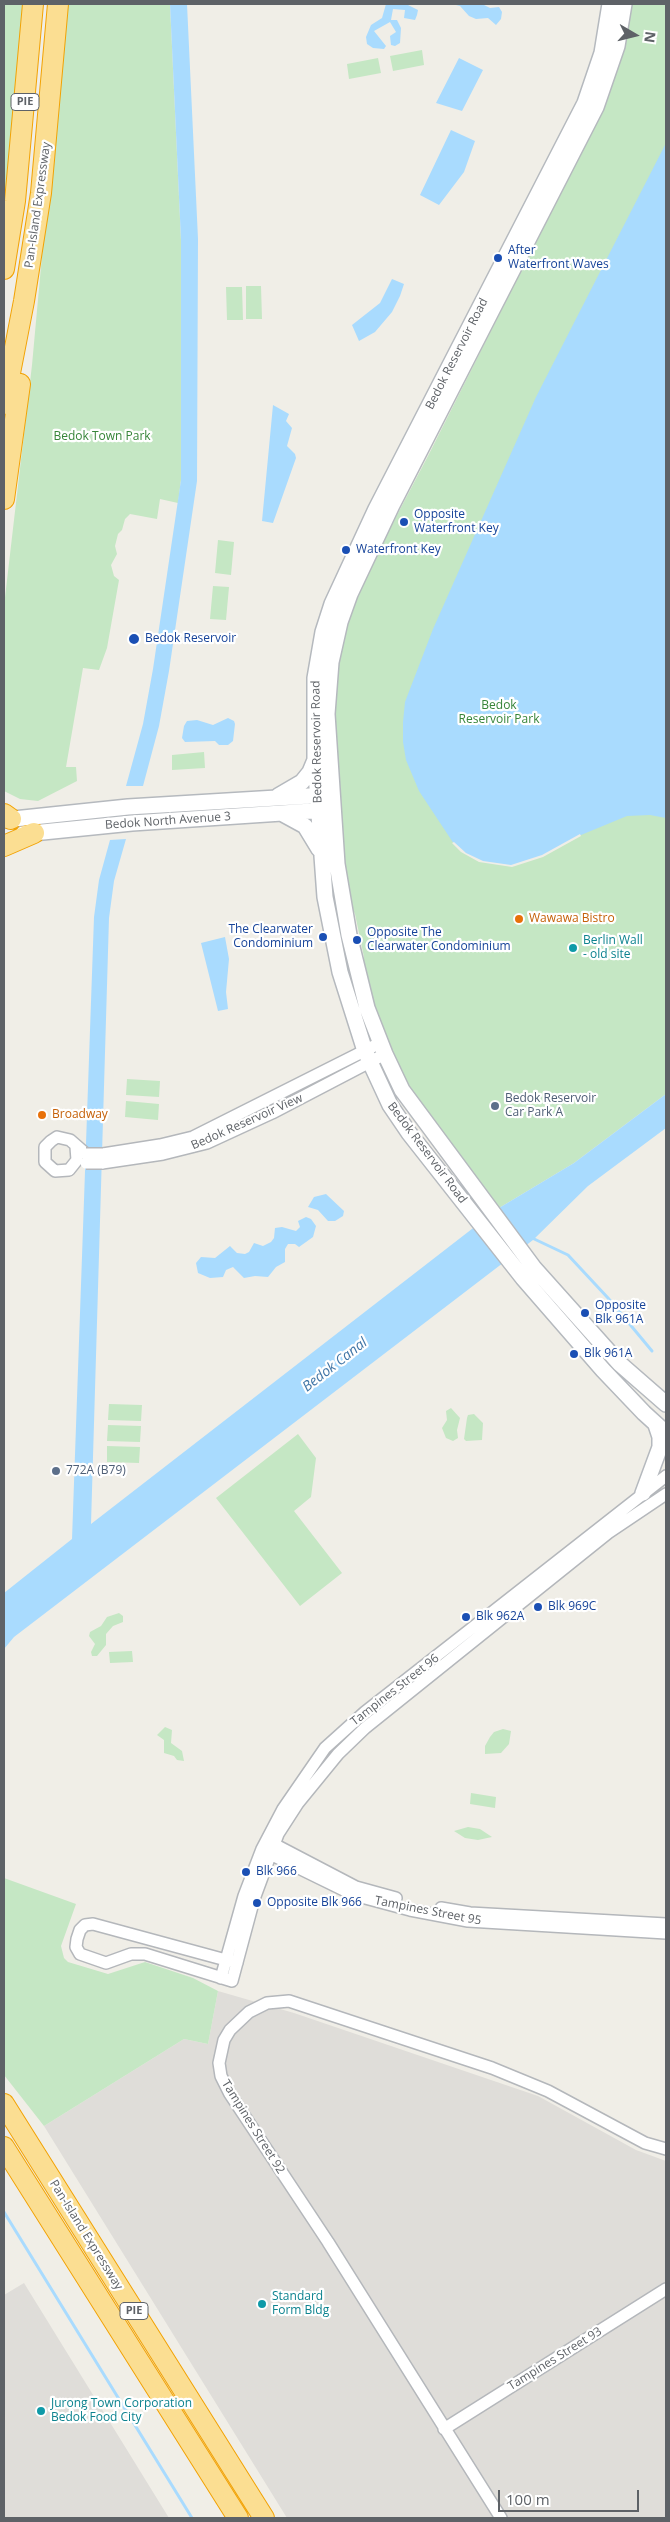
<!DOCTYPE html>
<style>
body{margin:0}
#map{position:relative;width:670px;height:2522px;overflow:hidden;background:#f0eee7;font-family:"Open Sans",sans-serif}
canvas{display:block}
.frame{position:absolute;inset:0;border:5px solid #5e6267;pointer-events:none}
.north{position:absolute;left:610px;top:10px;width:50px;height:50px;-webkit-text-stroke:4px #fff;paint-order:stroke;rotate:98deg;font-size:14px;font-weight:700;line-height:20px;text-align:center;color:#5e6267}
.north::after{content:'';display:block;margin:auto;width:18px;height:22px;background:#5e6267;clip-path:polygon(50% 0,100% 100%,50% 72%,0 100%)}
.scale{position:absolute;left:498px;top:2490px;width:141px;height:22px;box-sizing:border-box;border:2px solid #5e6267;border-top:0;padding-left:6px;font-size:15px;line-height:18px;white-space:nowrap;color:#5e6267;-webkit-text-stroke:4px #fff;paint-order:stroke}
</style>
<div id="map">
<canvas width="670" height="2522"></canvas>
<div class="frame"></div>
<div class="north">N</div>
<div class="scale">100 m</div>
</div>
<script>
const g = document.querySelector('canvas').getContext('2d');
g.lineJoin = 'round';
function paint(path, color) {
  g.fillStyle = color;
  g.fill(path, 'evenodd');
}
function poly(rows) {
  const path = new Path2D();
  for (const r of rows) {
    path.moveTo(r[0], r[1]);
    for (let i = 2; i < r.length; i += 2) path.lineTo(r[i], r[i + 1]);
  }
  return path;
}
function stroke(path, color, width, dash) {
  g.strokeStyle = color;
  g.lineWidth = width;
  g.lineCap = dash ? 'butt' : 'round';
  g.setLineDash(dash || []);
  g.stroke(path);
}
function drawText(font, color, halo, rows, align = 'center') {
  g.font = font + ' "Open Sans",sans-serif';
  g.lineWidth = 4.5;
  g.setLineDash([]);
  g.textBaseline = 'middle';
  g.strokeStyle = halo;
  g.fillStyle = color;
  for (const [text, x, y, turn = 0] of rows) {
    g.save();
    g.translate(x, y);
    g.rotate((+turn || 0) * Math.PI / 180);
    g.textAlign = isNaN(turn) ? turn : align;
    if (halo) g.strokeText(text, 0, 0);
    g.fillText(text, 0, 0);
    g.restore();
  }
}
const industrial = poly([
 [218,1991,294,2013,538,2096,636,2150,666,2161,666,2518,287,2518,44,2126,184,2039,208,2044],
 [24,2283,169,2518,4,2518,4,2295]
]);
const green = poly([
 [4,4,30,4,4,236],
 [65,4,170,4,181,240,181,480,178,503,160,499,157,519,130,514,125,519,122,530,118,534,115,546,117,554,111,565,114,576,119,580,107,648,99,670,83,668,66,767,76,767,77,781,38,801,20,799,4,791,4,606,32,365],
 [629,4,666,4,666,1094,574,1163,499,1208,404,1087,361,975,364,957,355,914,344,890,331,681,356,593,428,456,597,120],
 [422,50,424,65,393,71,390,56],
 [378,58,381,73,349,79,347,64],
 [246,286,261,286,262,319,246,319],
 [226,287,242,287,243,320,227,320],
 [218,540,234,542,231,575,215,573],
 [213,586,229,587,226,620,210,619],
 [204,752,205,768,172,770,172,755],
 [127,1079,160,1081,159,1097,126,1095],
 [126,1101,159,1104,158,1120,125,1117],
 [109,1404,142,1405,141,1421,108,1420],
 [451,1408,460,1418,457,1430,458,1438,453,1441,446,1438,442,1428,447,1420,446,1411],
 [474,1414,483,1423,482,1440,466,1441,464,1439,467,1418,468,1415],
 [108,1425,141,1426,140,1442,107,1441],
 [298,1434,316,1458,311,1497,294,1511,342,1573,300,1606,216,1498],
 [107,1446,140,1447,139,1463,107,1462],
 [119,1613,123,1616,123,1622,113,1626,106,1634,106,1645,97,1656,92,1656,91,1652,95,1644,89,1636,90,1632,101,1626,107,1617],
 [132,1651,133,1662,110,1663,109,1652],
 [165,1727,172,1730,171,1743,182,1751,184,1761,177,1760,174,1756,164,1753,164,1740,157,1735],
 [503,1729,511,1731,509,1744,501,1753,485,1754,485,1746,490,1737,494,1732],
 [471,1793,496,1797,495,1808,470,1804],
 [468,1827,480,1829,492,1837,478,1840,465,1838,454,1831],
 [4,1878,76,1904,61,1946,64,1958,68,1962,108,1974,145,1962,193,1978,218,1991,208,2044,184,2039,44,2126,4,2075]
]);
const water = poly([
 [170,4,187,4,198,239,197,481,169,671,159,726,143,786,126,786,143,724,153,669,181,480,181,240],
 [386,4,406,4,418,10,417,15,415,20,404,18,405,10,393,9,391,20,397,20,401,28,400,43,395,46,391,45,390,36,396,32,390,22,374,31,386,46,384,49,373,48,367,44,366,37,371,25,382,18],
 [452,4,482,4,490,8,499,7,502,12,501,19,496,25,488,18,476,19,469,16,460,6],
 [459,58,483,70,462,111,436,103],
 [451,130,475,141,464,172,439,205,420,195],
 [666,143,666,818,650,815,627,816,581,835,543,856,512,866,486,863,469,856,456,847,419,791,406,760,403,742,403,722,405,702,433,629,536,397],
 [392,279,404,284,400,296,392,312,375,332,359,341,352,325,380,303],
 [273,405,289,414,286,421,292,428,287,446,295,454,296,458,273,523,262,521],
 [228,718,234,721,235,724,233,741,228,745,219,745,215,741,185,742,182,738,184,726,187,721,197,720,213,725],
 [126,839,114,881,109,918,91,1524,499,1208,574,1163,666,1094,666,1128,588,1186,533,1240,14,1637,4,1649,4,1593,72,1539,94,917,99,880,110,840],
 [225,937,229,959,226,992,228,1009,218,1011,201,943],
 [326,1194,344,1211,343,1216,335,1221,328,1221,318,1210,308,1207,314,1197],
 [306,1217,311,1219,316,1226,313,1237,299,1247,295,1244,288,1244,285,1249,285,1262,276,1267,268,1277,255,1276,244,1278,233,1267,226,1270,223,1277,210,1278,198,1273,196,1263,201,1257,215,1258,230,1246,237,1253,245,1254,249,1252,254,1243,263,1246,271,1242,274,1238,275,1228,282,1227,296,1231,300,1227,298,1221]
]);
const pier = poly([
 [580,834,581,836,543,857,512,867,479,862,461,852,452,843,454,842,466,853,483,861,511,865,542,855]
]);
const stream = poly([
 [530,1237,568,1255,608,1298,652,1351],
 [4,2212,192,2518]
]);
const minor = poly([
 [76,1147,77,1160,69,1170,55,1171,45,1162,45,1147,51,1141,57,1137,70,1140,86,1154],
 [103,1154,160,1145,193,1137,380,1043],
 [102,1163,163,1154,207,1143,272,1113,385,1054],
 [268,1841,356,1887,396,1898],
 [264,1851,354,1895,410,1910,468,1921,666,1933],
 [441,1908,470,1913,666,1924],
 [237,1963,93,1924,85,1925,80,1930,77,1939,76,1947,80,1954,106,1963,131,1954,145,1954,232,1981,254,1899,278,1834,298,1803,338,1754,365,1728,608,1533,666,1494],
 [221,1978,244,1896,262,1849,283,1809,325,1748,365,1712,666,1476],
 [444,2429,666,2289],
 [501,2518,328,2242,230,2094,221,2076,219,2063,224,2040,230,2030,249,2012,267,2003,289,2001,492,2068,548,2091,645,2143,666,2149]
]);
const secondary = poly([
 [610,4,602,53,585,103,376,509,332,604,323,632,315,678,315,760,325,897,340,972,365,1051,390,1105,409,1133,523,1278,603,1370,644,1413,666,1433],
 [624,4,617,46,596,107,392,505,350,594,340,622,331,662,327,714,337,864,349,935,367,1008,385,1054,402,1090,534,1268,619,1363,666,1404],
 [278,796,302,782,310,772,315,760],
 [283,814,305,826,319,849],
 [4,820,128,807,326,795],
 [23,834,132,823,327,810],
 [643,1493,660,1447,660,1437,656,1425]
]);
const motorway = poly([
 [4,269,15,201,33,4],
 [4,404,24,301,41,193,58,4],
 [4,499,20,384],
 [4,814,11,819],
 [4,846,34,833],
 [4,2104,264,2518],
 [4,2147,238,2518]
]);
const minorBridge = poly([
 [86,1154,103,1154],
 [86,1163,102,1163]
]);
const markers = [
 [498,258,5,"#1a4fb4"],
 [404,522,5,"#1a4fb4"],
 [346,550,5,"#1a4fb4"],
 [134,639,6,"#1a4fb4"],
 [519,919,5,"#e8710a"],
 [323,937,5,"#1a4fb4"],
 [357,940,5,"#1a4fb4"],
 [573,948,5,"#0f9aa8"],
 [495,1106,5,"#5c6f8a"],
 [42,1115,5,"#e8710a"],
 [585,1313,5,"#1a4fb4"],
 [574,1354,5,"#1a4fb4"],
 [56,1471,5,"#5c6f8a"],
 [538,1607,5,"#1a4fb4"],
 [466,1617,5,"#1a4fb4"],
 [246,1872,5,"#1a4fb4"],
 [257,1903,5,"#1a4fb4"],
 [262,2304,5,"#0f9aa8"],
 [41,2411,5,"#0f9aa8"]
];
const shields = [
 [25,102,28],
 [134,2311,28]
];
const shieldNames = [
 ["PIE",25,102],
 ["PIE",134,2311]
];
const streetNames = [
 ["Pan-Island Expressway",38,205,-82],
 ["Bedok Reservoir Road",457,354,-63],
 ["Bedok Reservoir Road",317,742,-91],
 ["Bedok North Avenue 3",168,821,-4],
 ["Bedok Reservoir View",247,1122,-24],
 ["Bedok Reservoir Road",427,1153,53],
 ["Tampines Street 96",395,1690,-38],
 ["Tampines Street 95",428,1911,11],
 ["Tampines Street 92",253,2127,58],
 ["Pan-Island Expressway",86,2235,58],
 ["Tampines Street 93",555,2359,-32]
];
const transitNames = [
 ["After",508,251],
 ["Waterfront Waves",508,265],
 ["Opposite",414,515],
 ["Waterfront Key",414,529],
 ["Waterfront Key",356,550],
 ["Bedok Reservoir",145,639],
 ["The Clearwater",313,930,"right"],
 ["Condominium",313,944,"right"],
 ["Opposite The",367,933],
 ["Clearwater Condominium",367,947],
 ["Opposite",595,1306],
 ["Blk 961A",595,1320],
 ["Blk 961A",584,1354],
 ["Blk 969C",548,1607],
 ["Blk 962A",476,1617],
 ["Blk 966",256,1872],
 ["Opposite Blk 966",267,1903]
];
const parkNames = [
 ["Bedok Town Park",102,437],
 ["Bedok",499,706],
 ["Reservoir Park",499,720]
];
const foodNames = [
 ["Wawawa Bistro",529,919],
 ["Broadway",52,1115]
];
const cultureNames = [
 ["Berlin Wall",583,941],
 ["- old site",583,955],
 ["Standard",272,2297],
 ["Form Bldg",272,2311],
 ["Jurong Town Corporation",51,2404],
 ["Bedok Food City",51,2418]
];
const serviceNames = [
 ["Bedok Reservoir",505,1099],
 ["Car Park A",505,1113],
 ["772A (B79)",66,1471]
];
const waterNames = [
 ["Bedok Canal",335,1365,-38]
];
paint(industrial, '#dfddd9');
paint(green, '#c5e7c4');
paint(water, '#a9dbfe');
paint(pier, '#f0eee7');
stroke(stream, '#a9dbfe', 3);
stroke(minor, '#b4b7bb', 14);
stroke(secondary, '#b5b9be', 18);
stroke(motorway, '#f2a204', 22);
stroke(minor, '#fff', 11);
stroke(secondary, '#fff', 15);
stroke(motorway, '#fbde92', 20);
stroke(minorBridge, '#b4b7bb', 14, []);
stroke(minorBridge, '#fff', 11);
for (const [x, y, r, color] of markers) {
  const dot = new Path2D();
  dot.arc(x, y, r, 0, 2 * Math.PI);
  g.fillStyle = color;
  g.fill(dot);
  stroke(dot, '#fff', 2);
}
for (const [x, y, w] of shields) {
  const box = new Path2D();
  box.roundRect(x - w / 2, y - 8.5, w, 17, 4);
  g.fillStyle = '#fff';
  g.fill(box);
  stroke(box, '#5e6267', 1);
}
drawText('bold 11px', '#5e6267', null, shieldNames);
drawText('12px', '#5e6267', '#fff', streetNames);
drawText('12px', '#164399', '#fff', transitNames, 'left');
drawText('12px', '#378539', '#fff', parkNames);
drawText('12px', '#c56008', '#fff', foodNames, 'left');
drawText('12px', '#0d838f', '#fff', cultureNames, 'left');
drawText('12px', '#4e5e75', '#fff', serviceNames, 'left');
drawText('italic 14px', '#4176a7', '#fff', waterNames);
</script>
